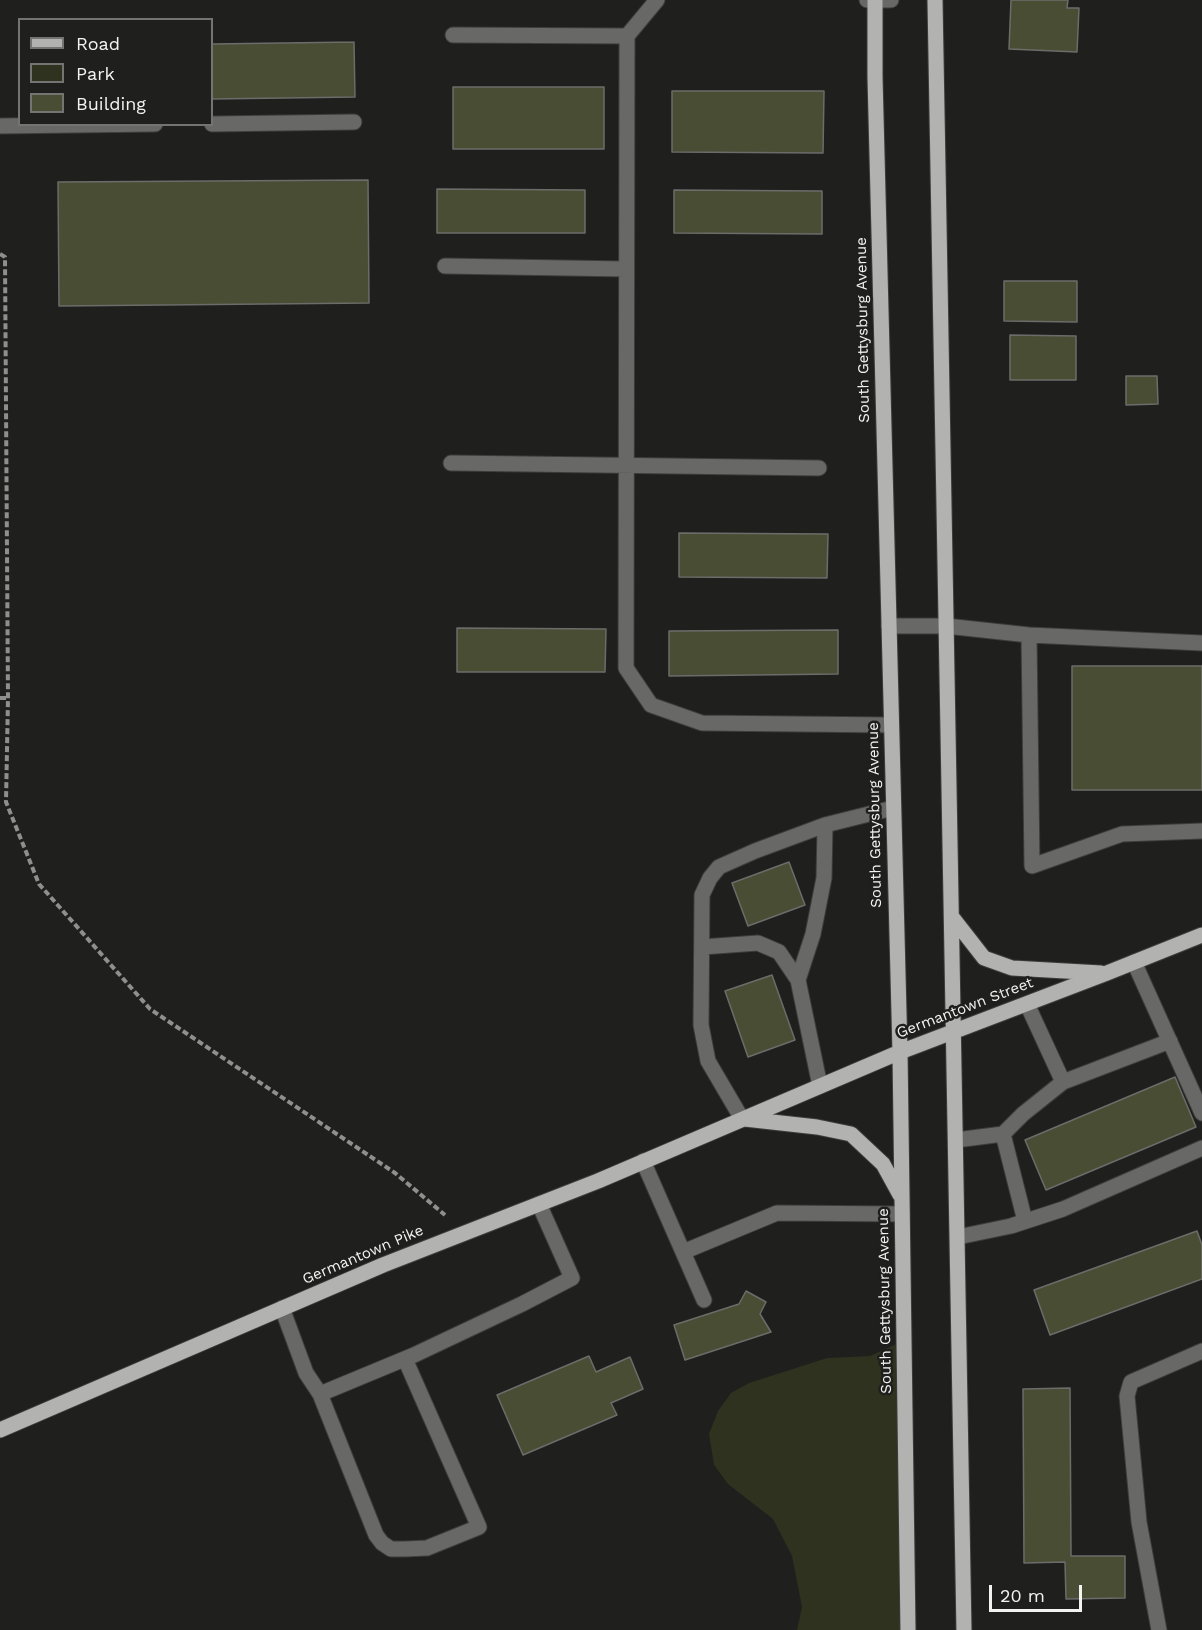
<!DOCTYPE html>
<style>
body{margin:0}
#map{position:relative;width:1202px;height:1630px;overflow:hidden;background:#1f1f1d;font-family:"Work Sans",sans-serif}
canvas{display:block}
.legend{position:absolute;left:18px;top:18px;width:195px;height:108px;box-sizing:border-box;background:#1f1f1d;border:2px solid #747472;margin:0;padding:8px 10px;list-style:none;font-size:18px;color:#f3f3f1}
.legend li{display:flex;align-items:center;gap:12px;height:30px}
.legend b{width:30px;border:2px solid #747472}
.scale{position:absolute;left:989px;top:1585px;width:93px;height:27px;box-sizing:border-box;border:3px solid #f3f3f1;border-top:0;padding-left:8px;font-size:18px;line-height:21px;white-space:nowrap;color:#f3f3f1;-webkit-text-stroke:4px #1f1f1d;paint-order:stroke}
</style>
<div id="map">
<canvas width="1202" height="1630"></canvas>
<ul class="legend">
<li><b style="height:8px;background:#b2b3b0"></b>Road</li>
<li><b style="height:16px;background:#2e321e"></b>Park</li>
<li><b style="height:16px;background:#494d34"></b>Building</li>
</ul>
<div class="scale">20 m</div>
</div>
<script>
const g = document.querySelector('canvas').getContext('2d');
g.lineJoin = 'round';
function paint(path, color) {
  g.fillStyle = color;
  g.fill(path, 'evenodd');
}
function poly(rows) {
  const path = new Path2D();
  for (const r of rows) {
    path.moveTo(r[0], r[1]);
    for (let i = 2; i < r.length; i += 2) path.lineTo(r[i], r[i + 1]);
  }
  return path;
}
function stroke(path, color, width, dash) {
  g.strokeStyle = color;
  g.lineWidth = width;
  g.lineCap = dash ? 'butt' : 'round';
  g.setLineDash(dash || []);
  g.stroke(path);
}
function drawText(font, color, halo, rows, align = 'center') {
  g.font = font + ' "Work Sans",sans-serif';
  g.lineWidth = 5;
  g.setLineDash([]);
  g.textBaseline = 'middle';
  g.strokeStyle = halo;
  g.fillStyle = color;
  for (const [text, x, y, turn = 0] of rows) {
    g.save();
    g.translate(x, y);
    g.rotate((+turn || 0) * Math.PI / 180);
    g.textAlign = isNaN(turn) ? turn : align;
    if (halo) g.strokeText(text, 0, 0);
    g.fillText(text, 0, 0);
    g.restore();
  }
}
const green = poly([
 [903,1341,908,1630,797,1630,802,1607,792,1556,773,1519,728,1484,714,1465,709,1434,718,1411,731,1393,749,1383,827,1358,870,1356]
]);
const building = poly([
 [1011,0,1068,0,1067,8,1079,8,1077,52,1009,49,1011,0],
 [354,42,355,97,212,99,212,44,354,42],
 [453,87,604,87,604,149,453,149,453,87],
 [672,91,824,91,823,153,672,152,672,91],
 [368,180,369,303,59,306,58,182,368,180],
 [437,189,585,190,585,233,437,233,437,189],
 [674,190,822,191,822,234,674,233,674,190],
 [1004,281,1077,281,1077,322,1004,321,1004,281],
 [1010,335,1076,336,1076,380,1010,380,1010,335],
 [1126,376,1157,376,1158,404,1126,405,1126,376],
 [679,533,828,534,827,578,679,577,679,533],
 [457,628,606,629,605,672,457,672,457,628],
 [838,630,838,674,669,676,669,631,838,630],
 [1072,666,1202,666,1202,790,1072,790,1072,666],
 [789,862,805,905,748,926,732,883,789,862],
 [772,975,795,1040,748,1057,725,991,772,975],
 [1175,1077,1196,1127,1046,1190,1025,1140,1175,1077],
 [1197,1231,1202,1245,1202,1279,1050,1335,1034,1290,1197,1231],
 [746,1291,766,1302,760,1314,771,1332,685,1360,674,1325,739,1304,746,1291],
 [589,1356,596,1372,630,1357,643,1389,611,1403,617,1415,523,1455,497,1395,589,1356],
 [1070,1388,1071,1556,1125,1556,1125,1598,1066,1599,1065,1562,1024,1563,1023,1389,1070,1388]
]);
const path = poly([
 [0,254,5,257,8,698,6,802,39,884,150,1009,395,1173,445,1215],
 [0,698,8,698]
]);
const minor = poly([
 [657,0,627,36,626,668,651,705,702,723,891,725],
 [867,0,891,0],
 [453,35,627,36],
 [212,124,354,122],
 [0,126,155,124],
 [445,266,626,269],
 [451,463,819,468],
 [889,626,946,626,1029,635,1202,643],
 [1029,635,1032,866,1122,834,1202,831],
 [702,947,758,943,779,952,798,980,820,1086],
 [1134,962,1202,1113],
 [798,980,813,934,824,878,825,825],
 [1027,1004,1063,1082,1170,1041],
 [742,1119,708,1061,701,1025,702,895,710,878,719,867,755,851,825,825,893,808],
 [1003,1134,1025,1221],
 [956,1140,1003,1134,1023,1114,1063,1082],
 [643,1161,704,1300],
 [958,1237,1011,1226,1063,1209,1202,1148],
 [683,1252,777,1213,902,1214],
 [282,1308,306,1373,320,1394,376,1535,382,1543,391,1549,405,1549,427,1548,479,1527,405,1359],
 [320,1394,414,1355,522,1304,572,1278,539,1204],
 [1159,1630,1139,1522,1127,1396,1131,1382,1202,1351]
]);
const major = poly([
 [875,0,875,77,900,1052,908,1630],
 [935,0,964,1630],
 [952,917,984,958,1012,968,1101,973],
 [745,1119,817,1127,851,1134,883,1164,900,1195],
 [0,1430,383,1265,598,1181,900,1052,1107,973,1202,935]
]);
const streetNames = [
 ["South Gettysburg Avenue",863,330,-91],
 ["South Gettysburg Avenue",875,815,-91],
 ["Germantown Street",965,1008,-21],
 ["Germantown Pike",363,1255,-23],
 ["South Gettysburg Avenue",885,1301,-91]
];
paint(green, '#2e321e');
paint(building, '#494d34');
stroke(building, '#6c6c6a', 1.5);
stroke(minor, '#3d3d3b', 17);
stroke(major, '#3d3d3b', 17);
stroke(path, '#8f8f8d', 4, [6, 3]);
stroke(minor, '#686867', 15);
stroke(major, '#b2b3b0', 15);
drawText('15px', '#f3f3f1', '#1f1f1d', streetNames);
</script>
